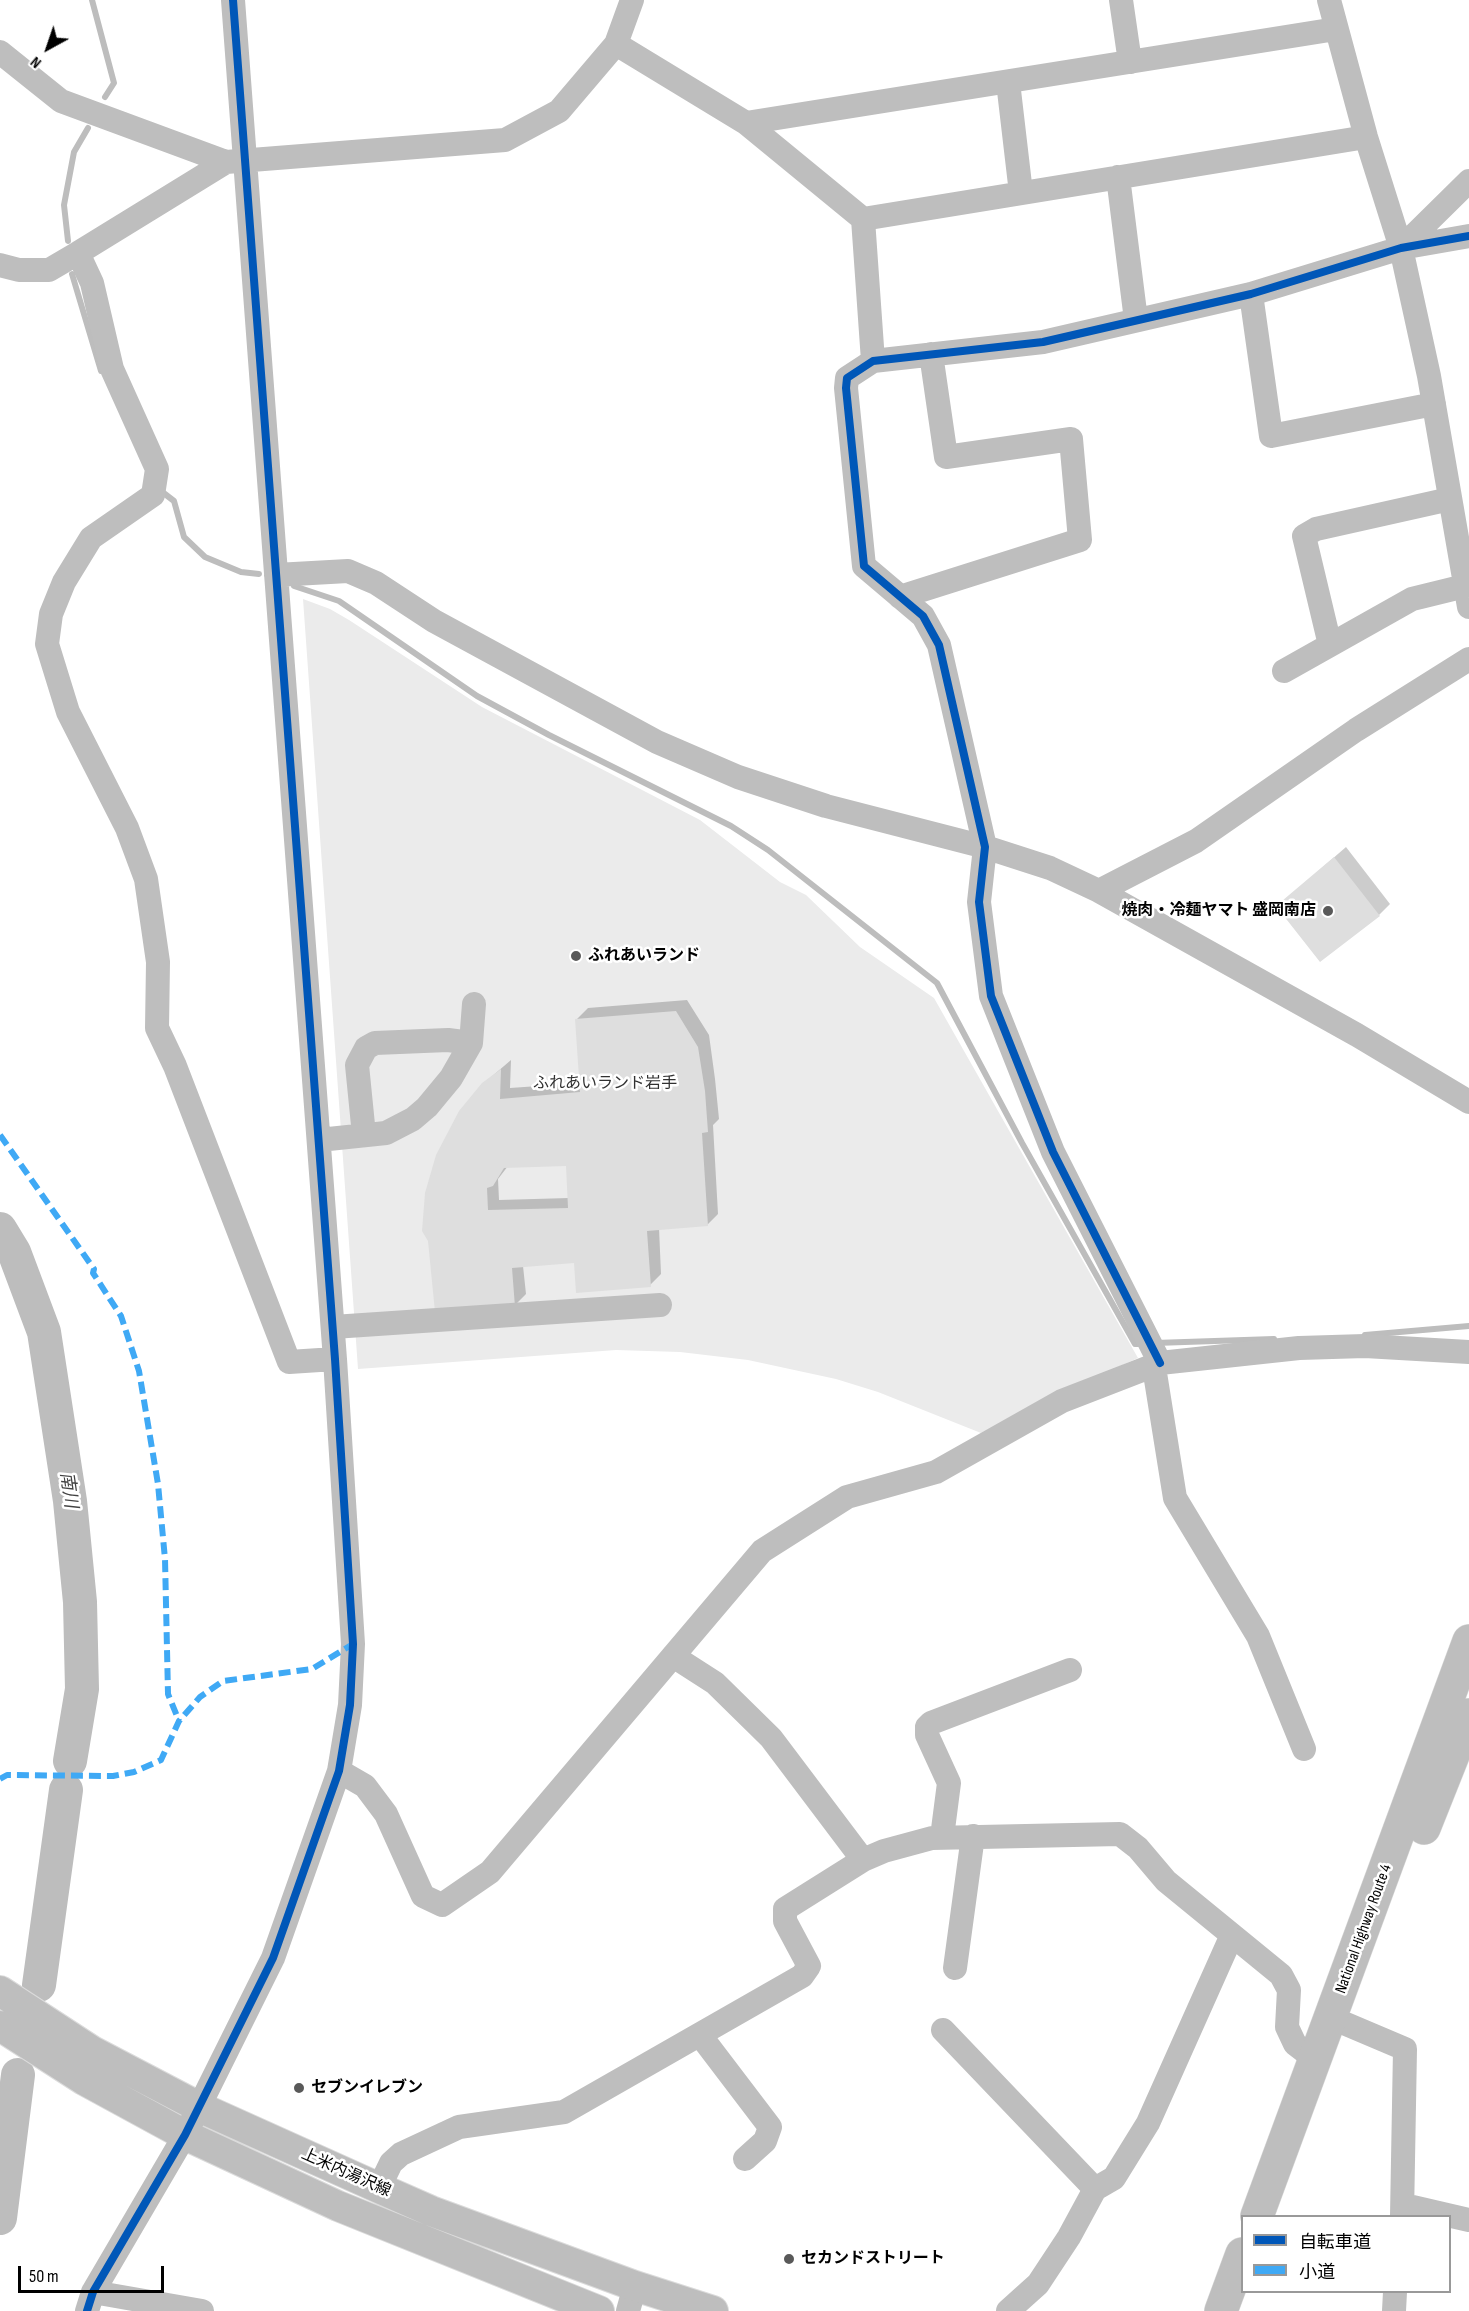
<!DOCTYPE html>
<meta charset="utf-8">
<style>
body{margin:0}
#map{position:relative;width:1469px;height:2311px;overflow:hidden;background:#fff;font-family:"Sofia Sans Condensed","Noto Sans JP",sans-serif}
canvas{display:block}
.legend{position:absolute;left:1241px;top:2215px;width:210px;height:78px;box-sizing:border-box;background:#fff;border:2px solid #999;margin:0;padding:8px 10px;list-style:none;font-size:18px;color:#000}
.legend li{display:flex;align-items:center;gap:12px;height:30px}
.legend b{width:30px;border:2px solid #999}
.north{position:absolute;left:18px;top:18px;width:60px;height:60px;-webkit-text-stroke:4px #fff;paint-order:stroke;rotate:220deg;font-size:16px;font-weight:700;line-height:24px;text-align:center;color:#000}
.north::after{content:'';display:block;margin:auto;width:21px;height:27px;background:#000;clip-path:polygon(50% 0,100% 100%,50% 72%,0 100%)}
.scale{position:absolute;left:18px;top:2266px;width:146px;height:27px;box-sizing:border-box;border:3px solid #000;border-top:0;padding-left:8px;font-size:18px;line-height:21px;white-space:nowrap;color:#000;-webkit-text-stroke:4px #fff;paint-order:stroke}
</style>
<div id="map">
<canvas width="1469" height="2311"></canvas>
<ul class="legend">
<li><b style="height:8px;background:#0057b8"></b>自転車道</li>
<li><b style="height:8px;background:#3fa9f5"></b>小道</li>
</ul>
<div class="north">N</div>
<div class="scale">50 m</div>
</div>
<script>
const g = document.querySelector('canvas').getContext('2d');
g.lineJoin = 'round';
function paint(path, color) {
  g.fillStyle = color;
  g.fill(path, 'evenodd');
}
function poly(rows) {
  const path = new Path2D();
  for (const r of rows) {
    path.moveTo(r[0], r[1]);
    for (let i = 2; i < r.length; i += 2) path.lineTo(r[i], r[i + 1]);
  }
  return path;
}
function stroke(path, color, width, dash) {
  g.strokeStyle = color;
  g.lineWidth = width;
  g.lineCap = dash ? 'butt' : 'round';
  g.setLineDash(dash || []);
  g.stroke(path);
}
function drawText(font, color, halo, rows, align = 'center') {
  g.font = font + ' "Sofia Sans Condensed","Noto Sans JP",sans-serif';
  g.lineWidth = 5;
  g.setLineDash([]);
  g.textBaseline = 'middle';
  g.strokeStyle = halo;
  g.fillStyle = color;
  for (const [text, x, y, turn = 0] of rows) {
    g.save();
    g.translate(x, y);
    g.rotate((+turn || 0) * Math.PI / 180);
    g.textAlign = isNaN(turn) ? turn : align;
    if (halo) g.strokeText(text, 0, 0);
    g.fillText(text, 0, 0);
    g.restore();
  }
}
const green = poly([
 [303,599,330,609,349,620,482,707,700,820,780,882,806,895,860,947,934,998,1138,1358,1056,1395,981,1433,878,1392,836,1379,748,1360,680,1352,616,1350,358,1369]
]);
const shadow = poly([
 [1346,847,1390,904,1379,915,1278,906],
 [687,1000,709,1035,715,1079,719,1119,713,1125,718,1214,707,1225,659,1228,661,1274,650,1285,575,1262,523,1266,526,1294,515,1305,438,1155,483,1084,511,1060,510,1088,581,1083,576,1020,588,1008],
 [568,1164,569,1198,499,1200,498,1179,508,1166]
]);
const stream = poly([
 [92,0,114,83,105,97],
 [68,241,64,205,74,152,88,128],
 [72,274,101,371],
 [161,491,174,501,184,537,205,557,241,572,259,574],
 [294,586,339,601,477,696,549,735,731,826,768,850,937,983,1022,1143,1135,1344,1145,1344],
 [1365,1335,1469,1326],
 [1155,1343,1274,1339]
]);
const river = poly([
 [0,1229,14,1252,44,1332,70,1501,80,1602,82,1689,70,1761],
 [39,1985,66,1790],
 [0,2218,18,2075]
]);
const building = poly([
 [1334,857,1380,916,1320,962,1276,906],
 [676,1011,698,1047,705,1091,708,1132,702,1133,708,1226,647,1231,651,1287,576,1293,574,1263,512,1268,515,1307,435,1312,428,1241,422,1231,425,1193,436,1155,459,1111,482,1083,501,1069,500,1099,580,1092,575,1019],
 [566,1166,568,1208,488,1210,487,1188,493,1186,504,1168]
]);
const minor = poly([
 [1121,0,1130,62],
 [1329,0,1366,137,1401,248,1429,376,1469,607],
 [616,44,746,123,863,219,873,361],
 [0,52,61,101,226,162,505,140,559,111,616,44,632,0],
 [1008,82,1021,193],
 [746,123,1336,29],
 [226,162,78,253,92,283,112,369,157,469,153,495,91,538,64,582,51,614,47,644,68,712,127,828,146,879,158,962,157,1028,175,1066,289,1362,335,1359],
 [1118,177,1136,320],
 [863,219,1366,137],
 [1401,248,1469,181],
 [0,265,19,270,49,270,78,253],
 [1251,294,1271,436,1434,404],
 [276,575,348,571,376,583,434,621,657,742,738,777,826,806,985,847,1050,868,1099,891,1357,1035,1469,1102],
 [900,597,1080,540,1071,439,946,457,931,354],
 [1330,645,1304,536,1316,529,1450,499],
 [1284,671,1412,599,1465,586],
 [1099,891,1196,841,1356,730,1469,659],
 [364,1135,357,1065,366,1048,375,1043,448,1040,471,1043],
 [319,1140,386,1133,413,1119,427,1107,451,1078,471,1043,474,1004],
 [333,1327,660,1305],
 [1160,1363,1053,1152,991,996,979,902,985,847,939,645,923,616,864,566,846,388,847,378,873,361,1043,342,1251,294,1401,248,1469,236],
 [1154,1367,1175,1498,1258,1636,1304,1749],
 [673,1656,715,1683,771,1738,863,1860,884,1851,932,1838,1120,1834,1138,1848,1166,1881,1281,1975,1289,1990,1287,2027,1295,2044,1316,2060],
 [339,1771,365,1786,386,1814,423,1896,442,1905,490,1872,762,1551,847,1497,936,1472,1062,1401,1160,1363,1299,1348,1365,1346,1469,1352],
 [942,1837,949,1783,927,1735,927,1727,931,1723,1070,1670],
 [955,1968,973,1836],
 [1346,2024,1405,2049,1402,2216],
 [943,2030,1095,2189,1069,2237,1038,2284,1008,2311],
 [700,2035,770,2127,765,2141,745,2159],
 [379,2188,391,2163,401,2154,459,2127,564,2112,802,1976,809,1966,785,1921,785,1909,863,1860],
 [1095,2189,1114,2178,1148,2123,1232,1935],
 [1404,2205,1469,2220],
 [93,2292,202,2311],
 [87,2311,93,2292,185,2135,273,1958,339,1771,350,1705,353,1644,335,1359,233,0],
 [628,2311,635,2286],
 [1394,2311,1395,2292]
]);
const major = poly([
 [0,1991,92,2051,199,2107,379,2188,431,2211,635,2286,713,2311],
 [0,2026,84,2080,185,2135,338,2206,599,2311]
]);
const highway = poly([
 [1424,1828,1469,1715],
 [1257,2216,1469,1641],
 [1221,2311,1242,2254]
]);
const quiet = poly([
 [0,1135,94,1269,93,1273,121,1316,139,1371,158,1484,165,1559,168,1694,179,1721],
 [0,1779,7,1775,113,1776,134,1772,161,1760,179,1721,200,1697,223,1681,312,1669,353,1644]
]);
const cycleway = poly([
 [1160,1363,1053,1152,991,996,979,902,985,847,939,645,923,616,864,566,846,388,847,378,873,361,1043,342,1251,294,1401,248,1469,236],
 [87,2311,93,2292,185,2135,273,1958,339,1771,350,1705,353,1644,335,1359,233,0]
]);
const markers = [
 [1328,911,6,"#595959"],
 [576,956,6,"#595959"],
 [299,2088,6,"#595959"],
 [789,2259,6,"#595959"]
];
const poiNames = [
 ["焼肉・冷麺ヤマト 盛岡南店",1316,911,"right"],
 ["ふれあいランド",588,956],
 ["セブンイレブン",311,2088],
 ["セカンドストリート",801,2259]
];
const parkNames = [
 ["ふれあいランド岩手",605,1084]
];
const streetNames = [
 ["National Highway Route 4",1364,1929,-70],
 ["上米内湯沢線",346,2173,24]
];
const waterNames = [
 ["南川",68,1490,82]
];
paint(green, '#ebebeb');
paint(shadow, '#0003');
stroke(stream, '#bdbdbd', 6);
stroke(river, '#bdbdbd', 34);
paint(building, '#dedede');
stroke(major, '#dbdbdb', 32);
stroke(highway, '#dbdbdb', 34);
stroke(minor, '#bebebe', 24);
stroke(major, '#bebebe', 30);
stroke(highway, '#bebebe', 33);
stroke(quiet, '#3fa9f5', 6, [12, 6]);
stroke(cycleway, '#0057b8', 8);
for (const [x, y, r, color] of markers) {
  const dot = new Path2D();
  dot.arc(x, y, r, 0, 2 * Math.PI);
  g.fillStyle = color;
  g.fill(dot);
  stroke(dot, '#fff', 2);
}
drawText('bold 16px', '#000', '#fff', poiNames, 'left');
drawText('16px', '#313131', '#fff', parkNames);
drawText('16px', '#000', '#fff', streetNames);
drawText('italic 18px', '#424242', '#fff', waterNames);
</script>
